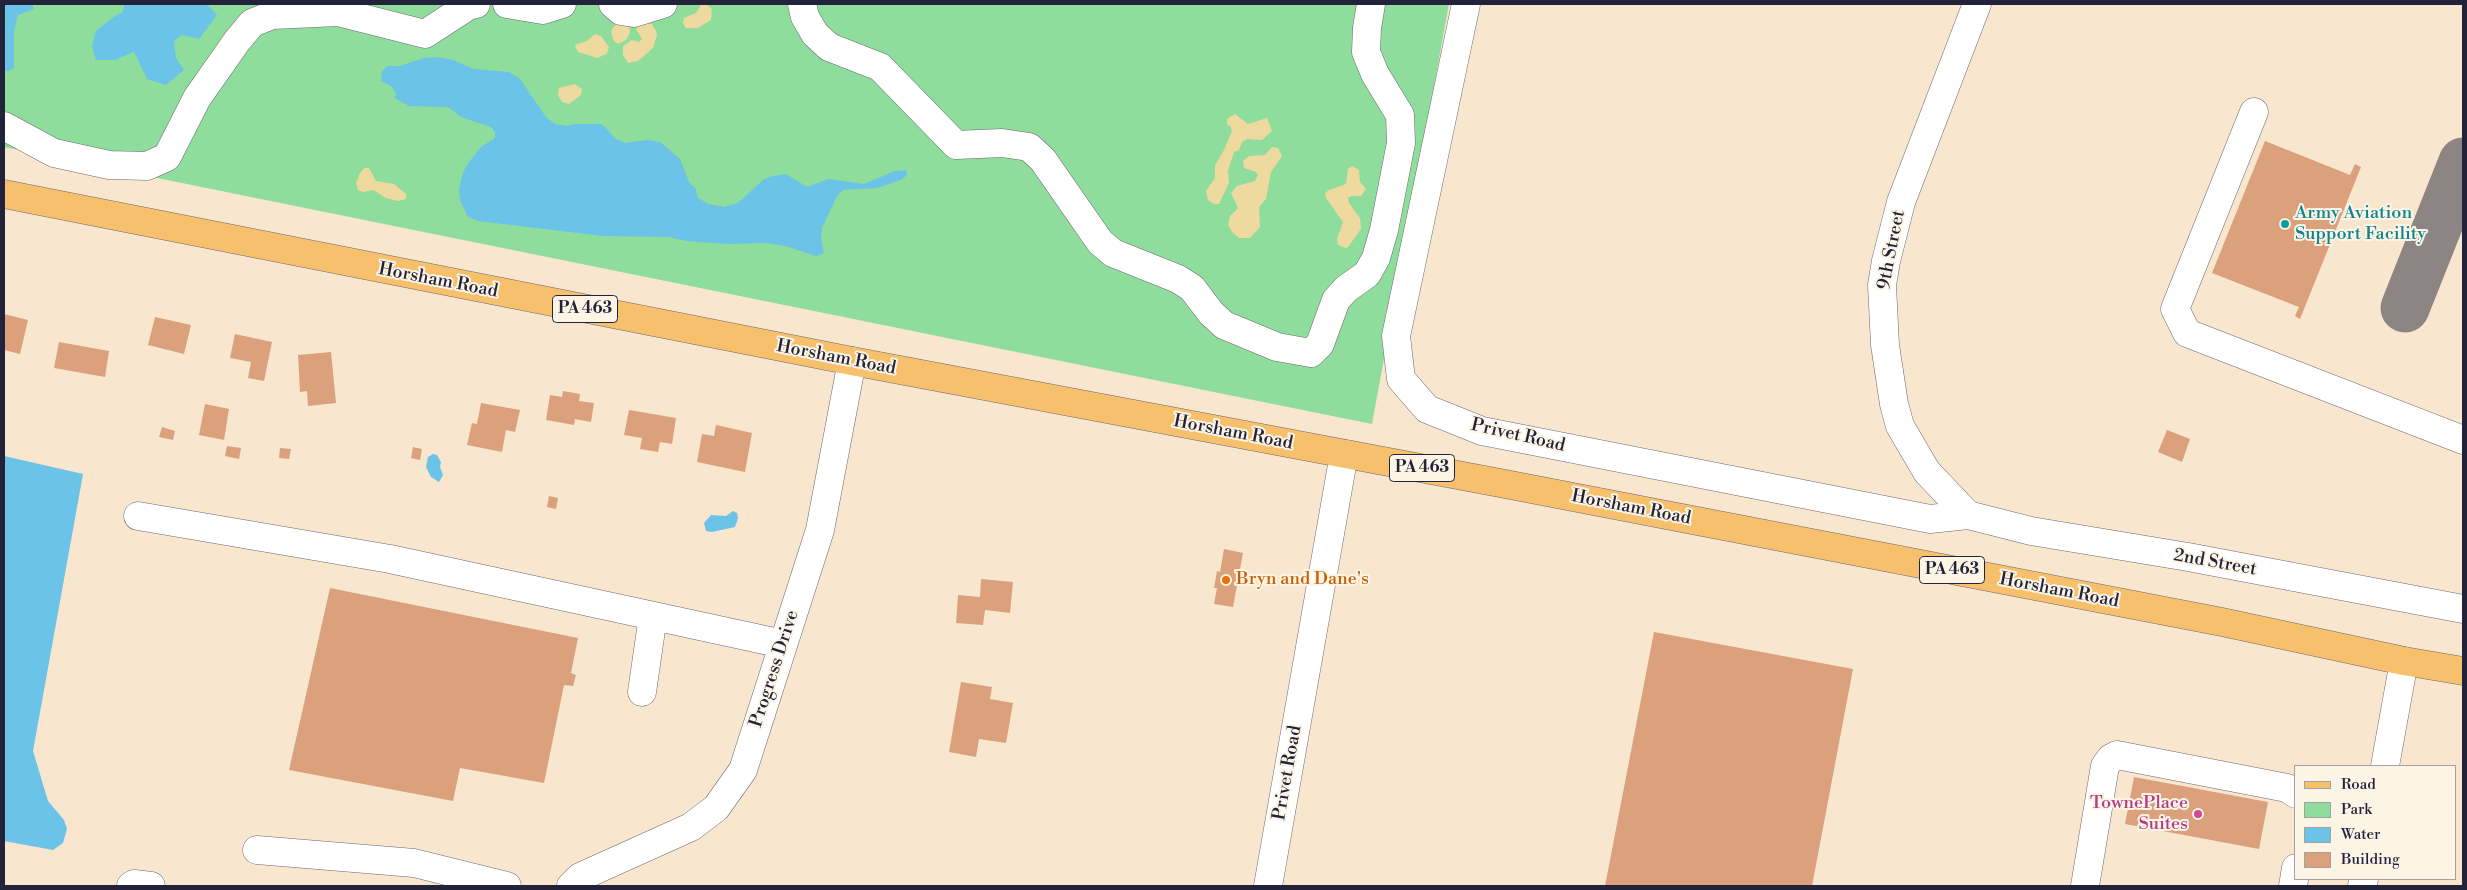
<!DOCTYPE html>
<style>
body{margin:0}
#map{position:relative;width:2467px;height:890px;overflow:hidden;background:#f8e6ce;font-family:"Libre Bodoni",serif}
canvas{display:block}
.frame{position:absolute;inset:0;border:5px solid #22223b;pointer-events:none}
.legend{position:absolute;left:2294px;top:765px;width:162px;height:115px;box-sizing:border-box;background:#fcf5e5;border:1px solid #a5a1a1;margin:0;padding:6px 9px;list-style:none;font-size:15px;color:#22223b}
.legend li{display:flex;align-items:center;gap:10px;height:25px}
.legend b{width:25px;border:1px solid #a5a1a1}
</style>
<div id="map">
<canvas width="2467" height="890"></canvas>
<div class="frame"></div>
<ul class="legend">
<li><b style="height:6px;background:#f7c06c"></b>Road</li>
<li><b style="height:14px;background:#8edd9c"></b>Park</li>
<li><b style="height:14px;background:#6bc3e8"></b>Water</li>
<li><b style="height:14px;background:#daa17c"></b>Building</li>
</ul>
</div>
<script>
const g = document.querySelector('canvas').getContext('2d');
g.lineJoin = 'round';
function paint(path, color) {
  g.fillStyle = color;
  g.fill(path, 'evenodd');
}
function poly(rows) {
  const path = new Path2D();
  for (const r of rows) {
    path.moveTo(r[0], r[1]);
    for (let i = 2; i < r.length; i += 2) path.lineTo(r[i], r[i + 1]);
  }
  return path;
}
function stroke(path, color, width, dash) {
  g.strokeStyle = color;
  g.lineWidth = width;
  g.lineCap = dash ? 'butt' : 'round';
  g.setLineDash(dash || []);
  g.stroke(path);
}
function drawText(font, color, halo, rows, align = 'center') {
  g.font = font + ' "Libre Bodoni",serif';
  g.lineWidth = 4;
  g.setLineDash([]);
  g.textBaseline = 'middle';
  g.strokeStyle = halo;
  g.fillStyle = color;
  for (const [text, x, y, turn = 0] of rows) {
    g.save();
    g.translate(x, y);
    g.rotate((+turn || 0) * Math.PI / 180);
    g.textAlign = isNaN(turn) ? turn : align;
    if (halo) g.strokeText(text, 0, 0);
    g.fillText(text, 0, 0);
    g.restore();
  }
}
const green = poly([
 [4,4,1449,4,1372,424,4,147]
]);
const sand = poly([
 [706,4,712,9,711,20,698,28,686,28,683,23,684,18,696,13,701,5],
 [642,22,652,24,656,31,657,35,653,48,638,61,628,63,623,55,623,46,632,40,639,42,642,39,636,29],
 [621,23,629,26,630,33,626,40,618,44,614,41,611,32,614,26],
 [595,34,601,36,609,47,607,54,597,58,578,52,575,46,577,44,587,41],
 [575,84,582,89,581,95,569,104,562,102,558,95,559,88],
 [1235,114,1248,124,1267,118,1272,131,1262,140,1247,139,1242,142,1239,150,1234,152,1228,171,1229,183,1219,204,1214,204,1208,200,1206,191,1215,178,1215,165,1224,150,1232,131,1231,127,1227,124,1227,119],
 [1272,147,1278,148,1282,156,1271,172,1266,199,1259,207,1260,227,1250,238,1239,238,1232,232,1228,225,1230,216,1238,208,1231,193,1237,186,1255,181,1258,175,1256,172,1244,168,1243,161,1249,156,1265,155],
 [1352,166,1359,170,1360,182,1366,189,1361,196,1352,196,1348,198,1349,203,1360,218,1361,229,1348,247,1345,248,1338,245,1337,239,1343,222,1326,198,1325,193,1329,190,1346,184,1348,169],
 [369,168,376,181,394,184,406,194,406,199,398,201,386,198,373,190,363,192,358,190,356,183,360,173,364,168]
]);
const water = poly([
 [4,4,32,4,34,9,18,15,14,31,14,68,8,71,4,70],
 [124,4,207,4,217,15,199,39,182,35,174,41,176,58,184,70,166,85,147,79,134,52,115,60,96,60,92,46,96,31,115,16,123,12],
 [438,57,453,60,474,69,509,72,520,79,546,117,555,124,566,126,575,124,602,124,616,139,625,143,648,140,660,142,680,159,689,182,696,189,697,197,708,204,724,207,738,203,764,179,773,176,786,174,807,187,829,179,864,184,895,171,906,170,907,175,901,180,877,188,843,190,837,196,822,228,821,237,824,253,816,256,785,246,766,243,728,244,686,241,669,237,603,236,478,221,468,217,460,200,459,190,463,172,469,162,481,147,495,138,495,132,491,127,461,117,448,107,409,106,395,98,396,94,391,86,381,81,382,71,387,66,400,66,424,58],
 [433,454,437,455,441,462,440,467,443,475,439,482,431,477,426,467,428,457],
 [4,456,83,474,33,751,48,801,64,820,67,829,63,843,53,850,4,841],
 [733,511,737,513,738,518,735,527,712,532,706,531,704,523,711,515,726,516]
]);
const taxiway = poly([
 [2405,308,2463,162]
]);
const building = poly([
 [2265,141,2350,175,2355,164,2361,167,2300,319,2295,316,2299,307,2212,273],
 [4,314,28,320,20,354,4,350],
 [155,317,191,325,184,354,148,345],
 [235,334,272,342,264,381,248,378,251,362,230,358],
 [59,342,109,351,105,377,54,368],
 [331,352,336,403,308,406,307,391,300,392,298,355],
 [563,391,580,394,579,401,594,403,591,422,575,419,574,425,546,420,550,395,562,397],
 [481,403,520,410,515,432,506,430,502,452,467,445,472,423,477,424],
 [205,404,229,409,224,440,199,435],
 [629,410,676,418,672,444,660,442,658,452,640,449,642,438,624,435],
 [716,425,752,433,745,472,697,462,702,434,714,436],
 [162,427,175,431,173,440,159,437],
 [2167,430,2190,439,2182,462,2158,452],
 [227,446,241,448,239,459,225,456],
 [413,447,422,449,420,460,411,458],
 [280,448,291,449,289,459,279,458],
 [549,496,558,498,556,509,547,507],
 [1224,549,1243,553,1233,607,1214,604,1217,588,1214,588,1217,571,1220,572],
 [981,579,1013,582,1010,613,985,610,983,625,956,623,958,595,980,597],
 [330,588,578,638,571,673,576,675,573,686,564,685,544,783,460,768,453,801,289,770],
 [1654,632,1853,669,1812,886,1605,886],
 [961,682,992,687,990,699,1013,703,1006,743,979,739,976,757,949,752],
 [2134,777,2268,802,2259,849,2125,824]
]);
const minor = poly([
 [507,4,543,10,562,4],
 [613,4,621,11,634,13,663,4],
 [802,4,805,17,815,34,829,47,880,67,956,145,1002,143,1029,147,1043,160,1100,242,1113,253,1178,279,1192,288,1211,313,1224,325,1277,347,1311,353,1320,344,1336,300,1346,289,1367,274,1376,258,1384,230,1401,143,1400,115,1375,74,1366,52,1367,28,1371,4],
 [1466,4,1396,336,1401,379,1427,409,1482,431,1930,519,1968,515,2031,531,2188,557,2463,609],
 [2254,112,2175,309,2187,333,2463,440],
 [4,126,54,153,109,165,147,166,167,157,197,98,237,41,252,23,272,15,338,12,425,34,468,6,476,4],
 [1968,515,1927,472,1900,426,1894,404,1885,345,1882,285,1886,261,1901,202,1977,4],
 [138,516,390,559,783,644],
 [642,692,653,616],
 [2385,766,2404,661],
 [257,850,414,863,507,886],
 [131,886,134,884,151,886],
 [571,886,580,877,691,827,716,808,743,770,820,530,852,361],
 [1268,886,1344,454],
 [2085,886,2105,766,2111,758,2117,755,2287,788,2296,794],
 [2293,886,2296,868],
 [2362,886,2364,879]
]);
const major = poly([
 [4,194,852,361,1500,483,2222,622,2404,661,2463,671]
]);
const markers = [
 [2285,224,5,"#0f9aa8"],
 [1226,580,5,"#e8710a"],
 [2198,814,5,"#d1479c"]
];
const shields = [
 [585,309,65],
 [1422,468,65],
 [1952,570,65]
];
const shieldNames = [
 ["PA 463",585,309],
 ["PA 463",1422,468],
 ["PA 463",1952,570]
];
const cultureNames = [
 ["Army Aviation",2295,214],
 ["Support Facility",2295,235]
];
const streetNames = [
 ["9th Street",1892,250,-79],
 ["Horsham Road",438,281,11],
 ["Horsham Road",836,358,11],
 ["Horsham Road",1233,433,11],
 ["Privet Road",1518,436,13],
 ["Horsham Road",1631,508,11],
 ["2nd Street",2215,563,10],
 ["Horsham Road",2059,591,11],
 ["Progress Drive",775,669,-72],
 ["Privet Road",1288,773,-80]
];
const foodNames = [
 ["Bryn and Dane's",1236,580]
];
const hotelNames = [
 ["TownePlace",2188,804],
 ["Suites",2188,825]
];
paint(green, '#8edd9c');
paint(sand, '#eeda9e');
paint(water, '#6bc3e8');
stroke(taxiway, '#8d8484', 49);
paint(building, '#daa17c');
stroke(minor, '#6d676e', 29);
stroke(major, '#6d676e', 29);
stroke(minor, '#fff', 28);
stroke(major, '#f7c06c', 28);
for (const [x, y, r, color] of markers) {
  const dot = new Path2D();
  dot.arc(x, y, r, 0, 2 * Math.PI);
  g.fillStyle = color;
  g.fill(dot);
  stroke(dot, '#fcf5e5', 2);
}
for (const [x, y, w] of shields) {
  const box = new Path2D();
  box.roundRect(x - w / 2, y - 13.5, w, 27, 4);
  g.fillStyle = '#fcf5e5';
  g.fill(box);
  stroke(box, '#22223b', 1);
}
drawText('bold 16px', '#22223b', null, shieldNames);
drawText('18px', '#0d838f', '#fcf5e5', cultureNames, 'left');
drawText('18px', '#22223b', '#fcf5e5', streetNames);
drawText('18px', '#c56008', '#fcf5e5', foodNames, 'left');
drawText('18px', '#b23c85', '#fcf5e5', hotelNames, 'right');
</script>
